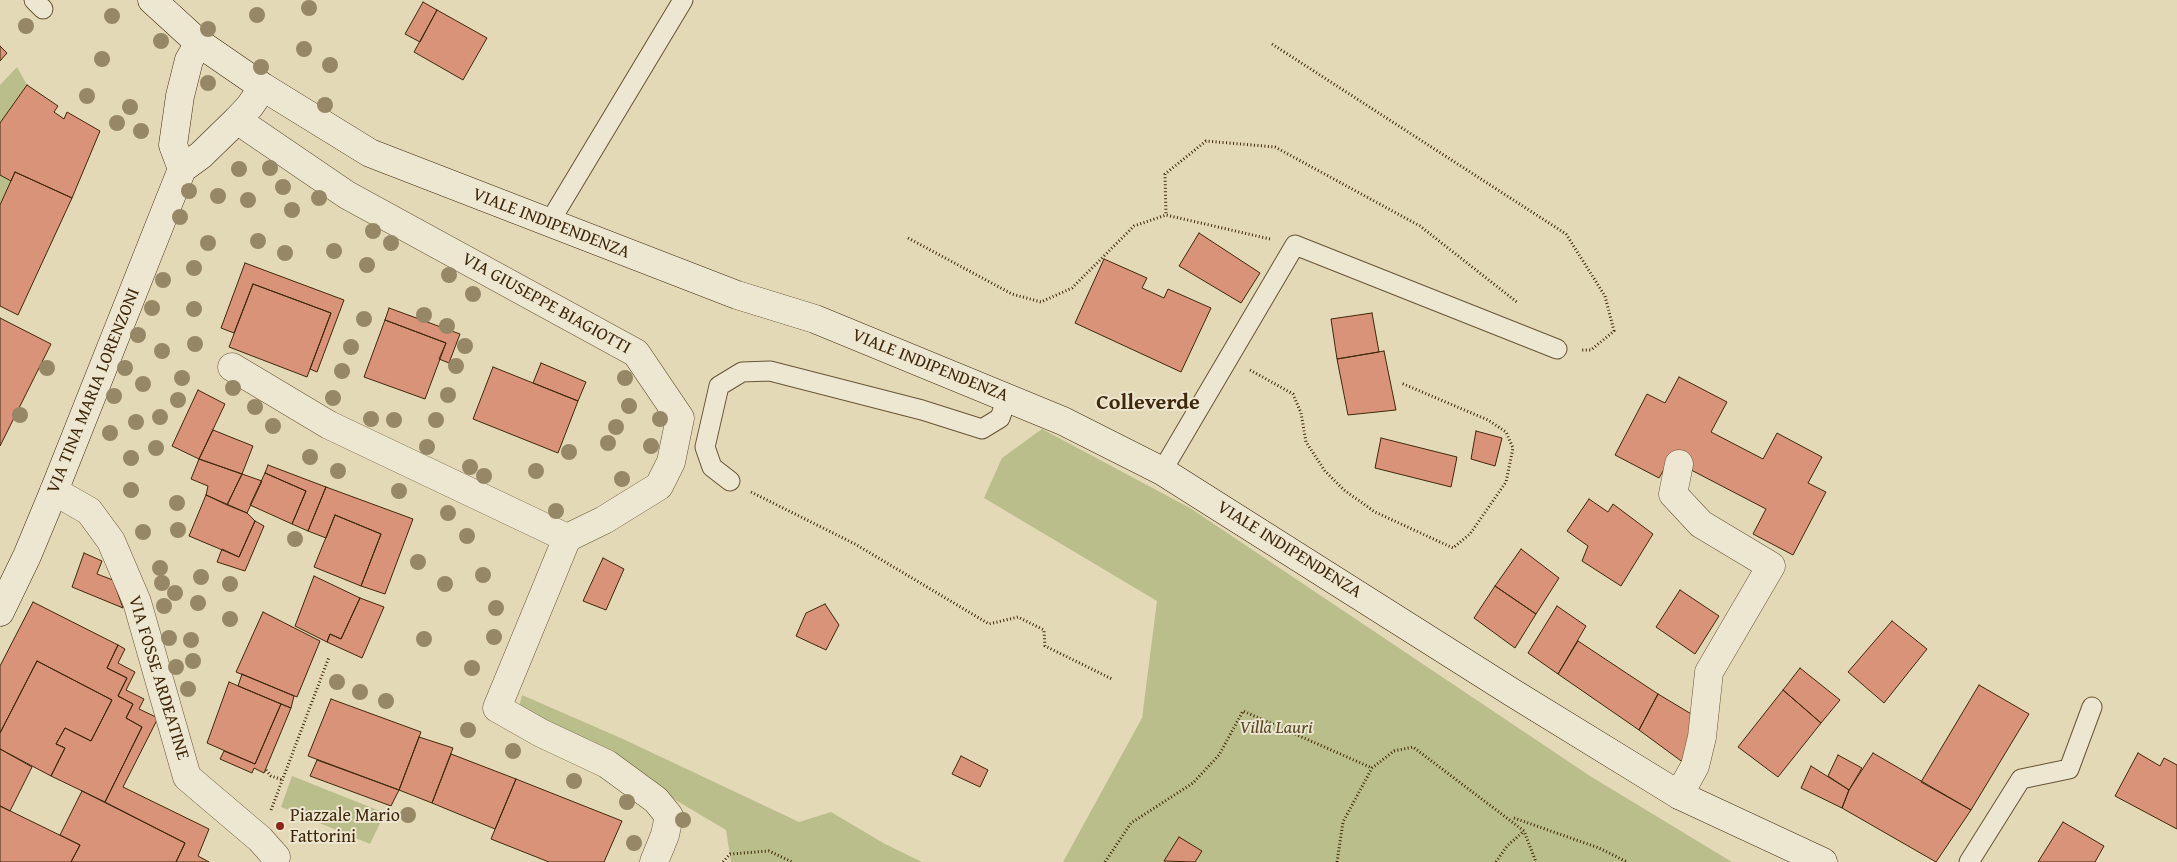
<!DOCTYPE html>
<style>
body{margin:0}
canvas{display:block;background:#e4d9b7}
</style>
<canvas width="2177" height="862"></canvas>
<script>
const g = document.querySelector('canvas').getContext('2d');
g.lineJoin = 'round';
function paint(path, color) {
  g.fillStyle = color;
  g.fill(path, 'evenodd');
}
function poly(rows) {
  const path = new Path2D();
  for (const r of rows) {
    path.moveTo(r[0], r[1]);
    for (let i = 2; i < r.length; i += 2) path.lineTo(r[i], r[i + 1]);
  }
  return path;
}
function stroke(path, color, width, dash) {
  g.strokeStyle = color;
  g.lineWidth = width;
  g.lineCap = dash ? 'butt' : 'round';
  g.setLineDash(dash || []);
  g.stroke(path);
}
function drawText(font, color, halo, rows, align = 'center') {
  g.font = font + ' "Gentium Book Plus",serif';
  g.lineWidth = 4;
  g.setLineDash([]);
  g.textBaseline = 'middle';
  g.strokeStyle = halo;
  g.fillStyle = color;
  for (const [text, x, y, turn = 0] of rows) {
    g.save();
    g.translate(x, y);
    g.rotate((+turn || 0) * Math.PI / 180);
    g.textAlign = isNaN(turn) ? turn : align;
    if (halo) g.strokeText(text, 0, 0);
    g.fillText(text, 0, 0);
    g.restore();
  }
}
const green = poly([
 [17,67,27,85,0,123,0,85],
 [0,175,11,181,0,205],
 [1042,429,1190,508,1590,776,1732,862,1063,862,1142,718,1157,601,984,498,1002,458],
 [522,695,623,739,799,822,831,812,885,844,922,862,731,862,726,830,519,707],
 [292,776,385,813,370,844,281,807]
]);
const building = poly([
 [423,2,437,10,420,42,405,34,423,2],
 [437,10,487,38,463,80,414,52,437,10],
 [0,46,7,53,0,61,0,46],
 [27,85,58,106,54,112,64,119,67,112,100,131,72,198,15,172,11,181,0,175,0,123,27,85],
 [15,172,72,198,18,315,0,306,0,205,15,172],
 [1199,233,1260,273,1241,303,1179,266,1199,233],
 [1104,259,1147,278,1142,288,1164,298,1168,289,1211,308,1181,372,1075,323,1104,259],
 [245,263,344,300,317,372,310,369,331,313,253,284,234,333,221,328,245,263],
 [253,284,331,313,307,377,229,347,253,284],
 [389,308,460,334,449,363,439,359,446,343,385,320,389,308],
 [1372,313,1379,352,1337,359,1331,319,1372,313],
 [0,318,51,344,0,446,0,318],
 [385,320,446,343,425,399,364,377,385,320],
 [1384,351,1396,410,1348,415,1337,359,1384,351],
 [541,363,586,382,578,401,533,383,541,363],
 [493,367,578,401,558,453,473,419,493,367],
 [1679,377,1727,402,1711,432,1763,459,1777,433,1822,457,1808,483,1826,492,1793,555,1753,534,1766,509,1670,459,1659,478,1615,455,1647,394,1665,403,1679,377],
 [198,390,225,404,199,459,172,446,198,390],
 [213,430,253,446,242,474,199,459,213,430],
 [1476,431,1502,438,1495,466,1471,459,1476,431],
 [1381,438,1457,457,1451,487,1375,468,1381,438],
 [199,459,242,474,227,505,206,495,208,486,191,479,199,459],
 [268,465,326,487,308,531,292,524,306,491,265,473,268,465],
 [265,473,306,491,292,524,250,505,265,473],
 [242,474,262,481,247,513,227,505,242,474],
 [326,487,413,519,385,594,361,586,381,534,335,515,326,538,308,531,326,487],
 [206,495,247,513,255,521,239,557,189,536,206,495],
 [1589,499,1608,512,1613,504,1653,534,1621,586,1582,561,1588,546,1567,531,1589,499],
 [335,515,381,534,361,586,314,567,335,515],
 [255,521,264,526,245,571,217,562,222,549,239,557,255,521],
 [1521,549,1559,578,1536,614,1495,586,1521,549],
 [84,553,102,561,97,574,113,580,123,608,72,587,84,553],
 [603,558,624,569,606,610,583,601,603,558],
 [314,576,360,598,341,639,330,634,327,642,295,626,314,576],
 [1495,586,1536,614,1515,648,1474,618,1495,586],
 [1680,590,1719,616,1695,654,1656,627,1680,590],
 [360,598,384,607,362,658,327,642,330,634,341,639,360,598],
 [33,602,118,645,107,668,127,678,118,696,133,704,126,718,142,727,105,802,51,776,65,748,56,744,65,728,91,741,112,700,37,661,0,733,0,666,33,602],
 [825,604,839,625,826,650,796,636,806,613,825,604],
 [1557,606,1586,626,1558,674,1528,653,1557,606],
 [263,612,320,641,297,697,236,672,263,612],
 [1892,621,1927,649,1884,703,1848,672,1892,621],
 [1578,641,1658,694,1639,730,1558,674,1578,641],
 [118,645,125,649,118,663,135,672,126,690,144,699,139,709,158,718,123,787,209,829,198,856,209,862,176,862,185,843,105,802,142,727,126,718,133,704,118,696,127,678,107,668,118,645],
 [37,661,112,700,91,741,65,728,56,744,65,748,51,776,0,749,0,733,37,661],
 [1800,668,1840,700,1821,723,1783,690,1800,668],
 [242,674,294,696,291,708,238,686,242,674],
 [229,682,281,704,255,764,207,743,229,682],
 [1979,685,2029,714,1971,810,1921,782,1979,685],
 [1783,690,1821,723,1778,777,1738,747,1783,690],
 [1658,694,1698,718,1688,766,1639,730,1658,694],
 [331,699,421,732,399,790,308,756,331,699],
 [281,704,291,708,264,773,254,768,252,773,220,759,224,751,255,764,281,704],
 [419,737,453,748,432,803,399,790,419,737],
 [0,749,32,767,10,811,0,806,0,749],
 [1873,753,1971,810,1936,862,1842,808,1849,790,1873,753],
 [2138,753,2160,766,2164,758,2177,765,2177,829,2115,796,2138,753],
 [451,754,516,779,495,829,432,803,451,754],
 [1838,755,1862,768,1849,790,1828,776,1838,755],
 [961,756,988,770,980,787,952,774,961,756],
 [317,760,399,790,391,806,310,776,317,760],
 [1811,766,1849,790,1842,808,1801,788,1811,766],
 [516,779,622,821,604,862,549,862,491,839,516,779],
 [82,791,185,843,176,862,71,862,80,845,60,835,82,791],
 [0,806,80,845,71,862,0,862,0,806],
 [2063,822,2104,846,2095,862,2038,862,2063,822],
 [1179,837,1202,851,1195,862,1164,861,1179,837]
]);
const path = poly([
 [1272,44,1566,234,1605,296,1614,331,1591,350,1581,350],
 [908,238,1012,294,1041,302,1072,288,1134,226,1166,215],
 [1270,239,1166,215,1165,174,1206,141,1275,147,1420,226,1518,303],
 [1250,370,1293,394,1301,413,1306,442,1325,471,1344,490,1375,512,1453,548,1470,534,1506,482,1513,448,1506,432,1488,420,1401,383],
 [751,492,855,544,989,624,1018,617,1044,630,1045,646,1112,679],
 [266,770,271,776,283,780],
 [271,810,329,657],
 [1514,818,1599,848,1627,862],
 [723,862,730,854,769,851,792,862],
 [1105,862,1131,823,1193,783,1219,755,1243,711,1372,768],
 [1337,862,1343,822,1372,768,1394,751,1413,747,1524,831,1536,862],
 [1496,862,1507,846,1524,831]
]);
const lane = poly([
 [34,0,43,9],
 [549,223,683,0],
 [1162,471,1295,245,1557,349],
 [730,481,712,467,705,447,719,386,742,372,770,371,922,410,982,429,1000,418,1007,398],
 [1969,862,2021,779,2069,769,2092,707]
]);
const street = poly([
 [237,120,347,195,636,353,680,418,671,462,659,486,604,520,567,538,497,708,541,733,607,764,656,800,669,816,665,835,654,862],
 [232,367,329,425,567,538],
 [1679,464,1673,494,1701,524,1771,566,1709,672,1702,737,1695,766,1679,795],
 [54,491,89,511,111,541,137,602,187,777,260,839,276,857]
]);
const secondary = poly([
 [152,0,199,43,263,87,370,153,737,295,815,319,1063,421,1162,471,1513,693,1679,795,1823,862],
 [182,169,173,145,180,96,189,60,199,43],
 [0,612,27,556,54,491,182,169,201,155,237,120,250,106,263,87]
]);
const trees = [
 [309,8],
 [257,15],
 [112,16],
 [26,26],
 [208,29],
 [161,41],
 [304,49],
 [102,59],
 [330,65],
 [261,67],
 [208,83],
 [87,96],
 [325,105],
 [130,107],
 [117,123],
 [141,131],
 [270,168],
 [239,169],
 [283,187],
 [189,191],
 [218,196],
 [319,198],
 [248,200],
 [292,210],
 [180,217],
 [373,231],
 [258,241],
 [208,243],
 [391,243],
 [334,251],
 [285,253],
 [367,265],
 [194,268],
 [449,275],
 [163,280],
 [473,294],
 [152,308],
 [194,309],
 [424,315],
 [364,319],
 [447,326],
 [138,335],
 [195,344],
 [465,346],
 [351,347],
 [162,351],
 [456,366],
 [47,368],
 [125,368],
 [342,371],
 [182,378],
 [625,378],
 [143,384],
 [233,388],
 [448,395],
 [114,396],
 [333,398],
 [178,400],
 [629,406],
 [255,407],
 [20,415],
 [160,417],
 [371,419],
 [660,419],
 [394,420],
 [436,420],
 [136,422],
 [273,426],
 [616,427],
 [110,433],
 [608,443],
 [651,446],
 [427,447],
 [156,448],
 [569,452],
 [310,457],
 [131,458],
 [470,467],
 [338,471],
 [536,471],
 [484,476],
 [622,479],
 [131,490],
 [399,491],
 [177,503],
 [556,511],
 [448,513],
 [178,530],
 [143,532],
 [467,536],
 [295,539],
 [418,562],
 [160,568],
 [483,575],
 [201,577],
 [162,583],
 [230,584],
 [445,584],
 [175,593],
 [198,603],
 [164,606],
 [496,608],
 [230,619],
 [494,637],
 [169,638],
 [424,639],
 [191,640],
 [193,661],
 [176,667],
 [472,668],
 [337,682],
 [188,689],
 [360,692],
 [386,701],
 [468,730],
 [513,751],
 [574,781],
 [627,802],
 [408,815],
 [683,820],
 [634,843]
];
const markers = [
 [280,826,5,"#8f2418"]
];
const streetNames = [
 ["VIALE INDIPENDENZA",551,224,21],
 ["VIA GIUSEPPE BIAGIOTTI",546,304,29],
 ["VIALE INDIPENDENZA",930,366,22],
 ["VIA TINA MARIA LORENZONI",94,391,-68],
 ["VIALE INDIPENDENZA",1289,550,32],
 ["VIA FOSSE ARDEATINE",158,678,73]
];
const parkNames = [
 ["Villa Lauri",1276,728]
];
const poiNames = [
 ["Piazzale Mario",290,816],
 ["Fattorini",290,837]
];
const districtNames = [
 ["Colleverde",1148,403]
];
paint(green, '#b9be8b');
paint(building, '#d89378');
stroke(building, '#3f2809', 1);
stroke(lane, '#685434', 21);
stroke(street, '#685434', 29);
stroke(secondary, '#3f2809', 29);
stroke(path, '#3f2809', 3, [1, 2.5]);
stroke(lane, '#ede6d0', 19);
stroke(street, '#ede6d0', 28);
stroke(secondary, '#ede6d0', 28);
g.fillStyle = '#968866';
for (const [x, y] of trees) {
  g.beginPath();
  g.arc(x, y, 8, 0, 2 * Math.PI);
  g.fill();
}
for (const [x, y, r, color] of markers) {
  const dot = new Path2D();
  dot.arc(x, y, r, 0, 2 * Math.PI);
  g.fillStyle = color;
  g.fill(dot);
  stroke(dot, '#ede6d0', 2);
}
drawText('18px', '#3f2809', '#ede6d0', streetNames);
drawText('italic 18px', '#574623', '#ede6d0', parkNames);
drawText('18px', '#3f2809', '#ede6d0', poiNames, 'left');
drawText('bold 22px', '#3f2809', '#ede6d0', districtNames);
</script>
